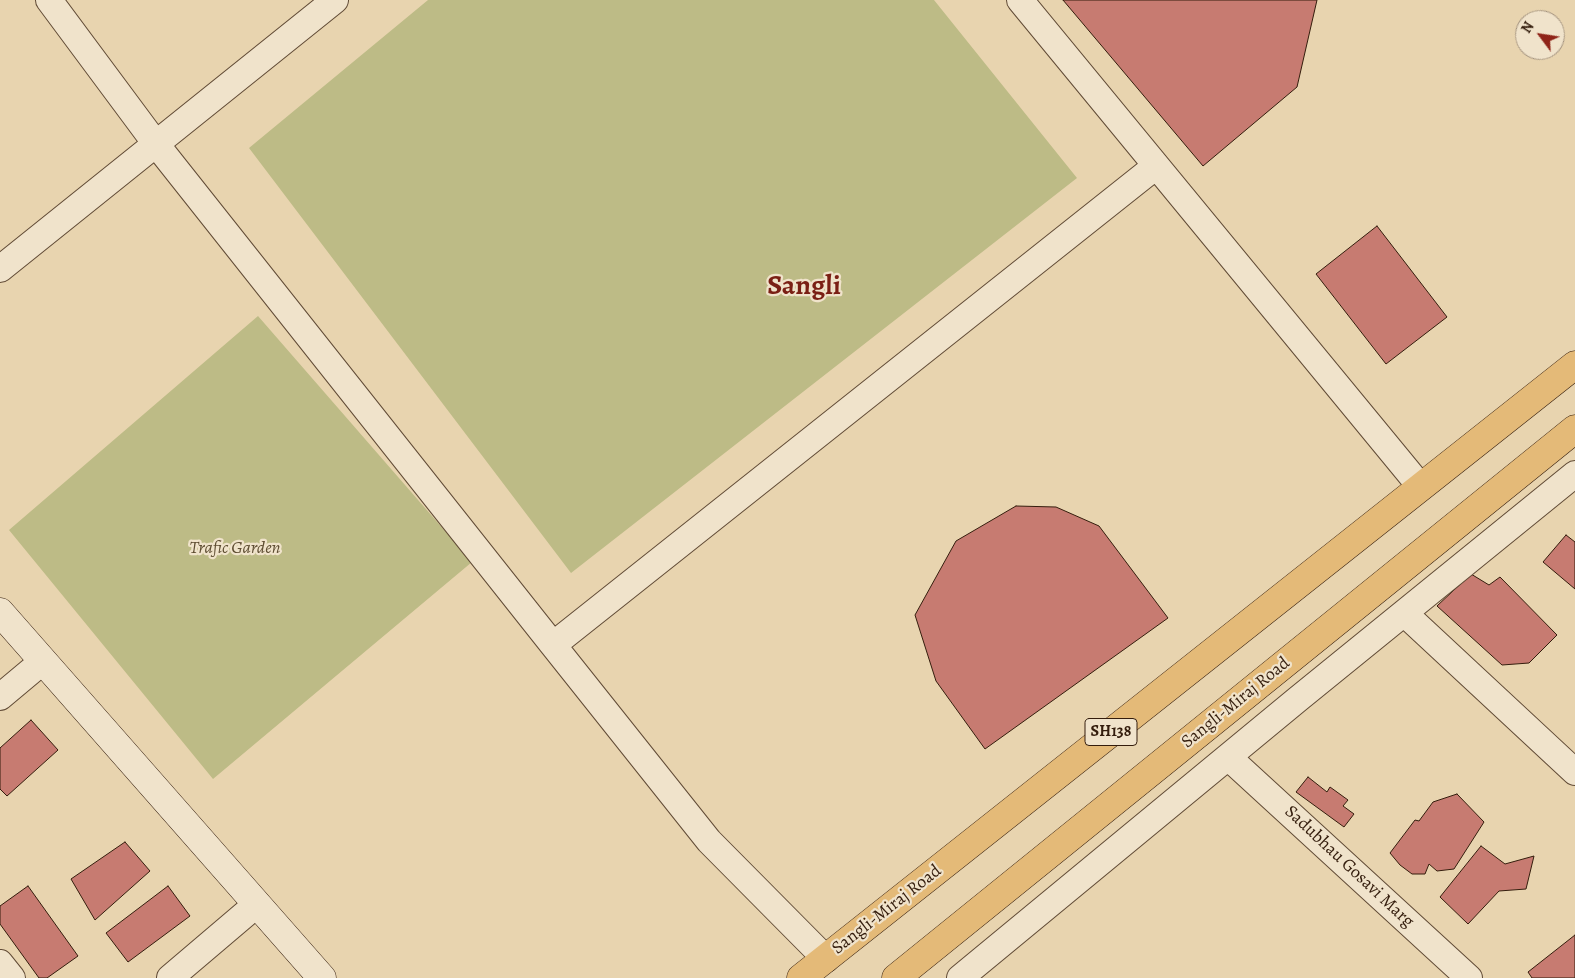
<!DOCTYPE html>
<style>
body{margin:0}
#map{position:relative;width:1575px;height:978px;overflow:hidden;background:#e8d4af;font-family:Alegreya,serif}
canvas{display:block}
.north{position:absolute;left:1515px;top:10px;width:50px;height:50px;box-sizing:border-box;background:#f0e3cb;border:1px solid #a5947f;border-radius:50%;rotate:301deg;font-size:14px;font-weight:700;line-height:20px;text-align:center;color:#341d0d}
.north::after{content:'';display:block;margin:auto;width:18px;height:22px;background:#8f2418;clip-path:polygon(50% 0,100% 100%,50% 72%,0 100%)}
</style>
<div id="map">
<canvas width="1575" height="978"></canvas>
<div class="north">N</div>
</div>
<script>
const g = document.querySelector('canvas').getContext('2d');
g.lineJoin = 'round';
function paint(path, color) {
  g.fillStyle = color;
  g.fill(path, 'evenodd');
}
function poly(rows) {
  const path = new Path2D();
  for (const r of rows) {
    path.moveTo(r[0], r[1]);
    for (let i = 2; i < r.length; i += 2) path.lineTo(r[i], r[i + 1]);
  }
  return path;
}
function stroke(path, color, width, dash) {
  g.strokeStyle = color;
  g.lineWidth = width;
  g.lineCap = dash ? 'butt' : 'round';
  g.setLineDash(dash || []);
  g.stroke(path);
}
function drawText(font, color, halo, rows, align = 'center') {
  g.font = font + ' Alegreya,serif';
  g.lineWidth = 4.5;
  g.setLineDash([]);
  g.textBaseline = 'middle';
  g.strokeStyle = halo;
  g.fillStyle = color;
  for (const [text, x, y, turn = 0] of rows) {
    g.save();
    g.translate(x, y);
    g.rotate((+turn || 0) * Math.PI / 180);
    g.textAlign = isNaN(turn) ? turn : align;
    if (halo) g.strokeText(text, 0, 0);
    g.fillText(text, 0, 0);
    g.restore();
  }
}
const green = poly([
 [428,0,934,0,1077,178,571,573,249,148],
 [258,316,472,562,213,779,9,530]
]);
const building = poly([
 [1063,0,1317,0,1297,87,1203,166,1063,0],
 [1377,226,1447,317,1386,364,1316,274,1377,226],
 [1016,506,1056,507,1099,526,1168,618,985,749,936,681,915,615,956,541,1016,506],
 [1566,535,1575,542,1575,589,1543,562,1566,535],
 [1471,574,1489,585,1500,577,1557,635,1529,663,1502,665,1437,606,1471,574],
 [31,720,58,750,7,796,0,789,0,748,31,720],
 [1308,777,1327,792,1330,787,1348,800,1343,806,1354,814,1344,827,1296,792,1308,777],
 [1457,794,1484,822,1454,869,1437,871,1429,864,1425,874,1412,874,1400,865,1390,853,1415,820,1419,821,1433,802,1457,794],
 [125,842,150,871,95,920,71,879,125,842],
 [1481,846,1505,864,1534,856,1526,889,1499,891,1468,924,1440,897,1481,846],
 [28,886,78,956,47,978,39,978,0,924,0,906,28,886],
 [168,886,190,916,128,962,106,933,168,886],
 [1575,935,1575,978,1532,978,1528,972,1575,935]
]);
const minor = poly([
 [49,0,156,144,553,645,1156,166],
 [1020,0,1420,486],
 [0,269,335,0],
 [1404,613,1575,772],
 [553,645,709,841,826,959],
 [0,697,43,661],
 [1228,757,1469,978],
 [0,963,12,978],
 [170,978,257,904],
 [960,978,1298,699,1575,474]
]);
const secondary = poly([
 [0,612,322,978]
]);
const trunk = poly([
 [801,978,1575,365],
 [896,978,1575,429]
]);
const shields = [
 [1111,732,52]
];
const shieldNames = [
 ["SH138",1111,732]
];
const parkNames = [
 ["Trafic Garden",235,549]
];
const streetNames = [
 ["Sangli-Miraj Road",1236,703,-39],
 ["Sadubhau Gosavi Marg",1349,867,43],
 ["Sangli-Miraj Road",887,910,-38]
];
const townNames = [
 ["Sangli",804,287]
];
paint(green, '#bdbb86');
paint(building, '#c77b71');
stroke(building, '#341d0d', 1);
stroke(minor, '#614b36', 28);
stroke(secondary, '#341d0d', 29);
stroke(trunk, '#341d0d', 29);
stroke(minor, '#f0e3cb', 26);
stroke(secondary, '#f0e3cb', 28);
stroke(trunk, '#e4ba78', 28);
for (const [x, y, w] of shields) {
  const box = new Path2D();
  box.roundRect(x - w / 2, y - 13.5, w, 27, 4);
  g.fillStyle = '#f0e3cb';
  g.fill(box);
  stroke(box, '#341d0d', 1);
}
drawText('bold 16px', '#341d0d', null, shieldNames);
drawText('italic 18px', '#5d4c31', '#f0e3cb', parkNames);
drawText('18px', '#341d0d', '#f0e3cb', streetNames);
drawText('bold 28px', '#7a1f14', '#f0e3cb', townNames);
</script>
